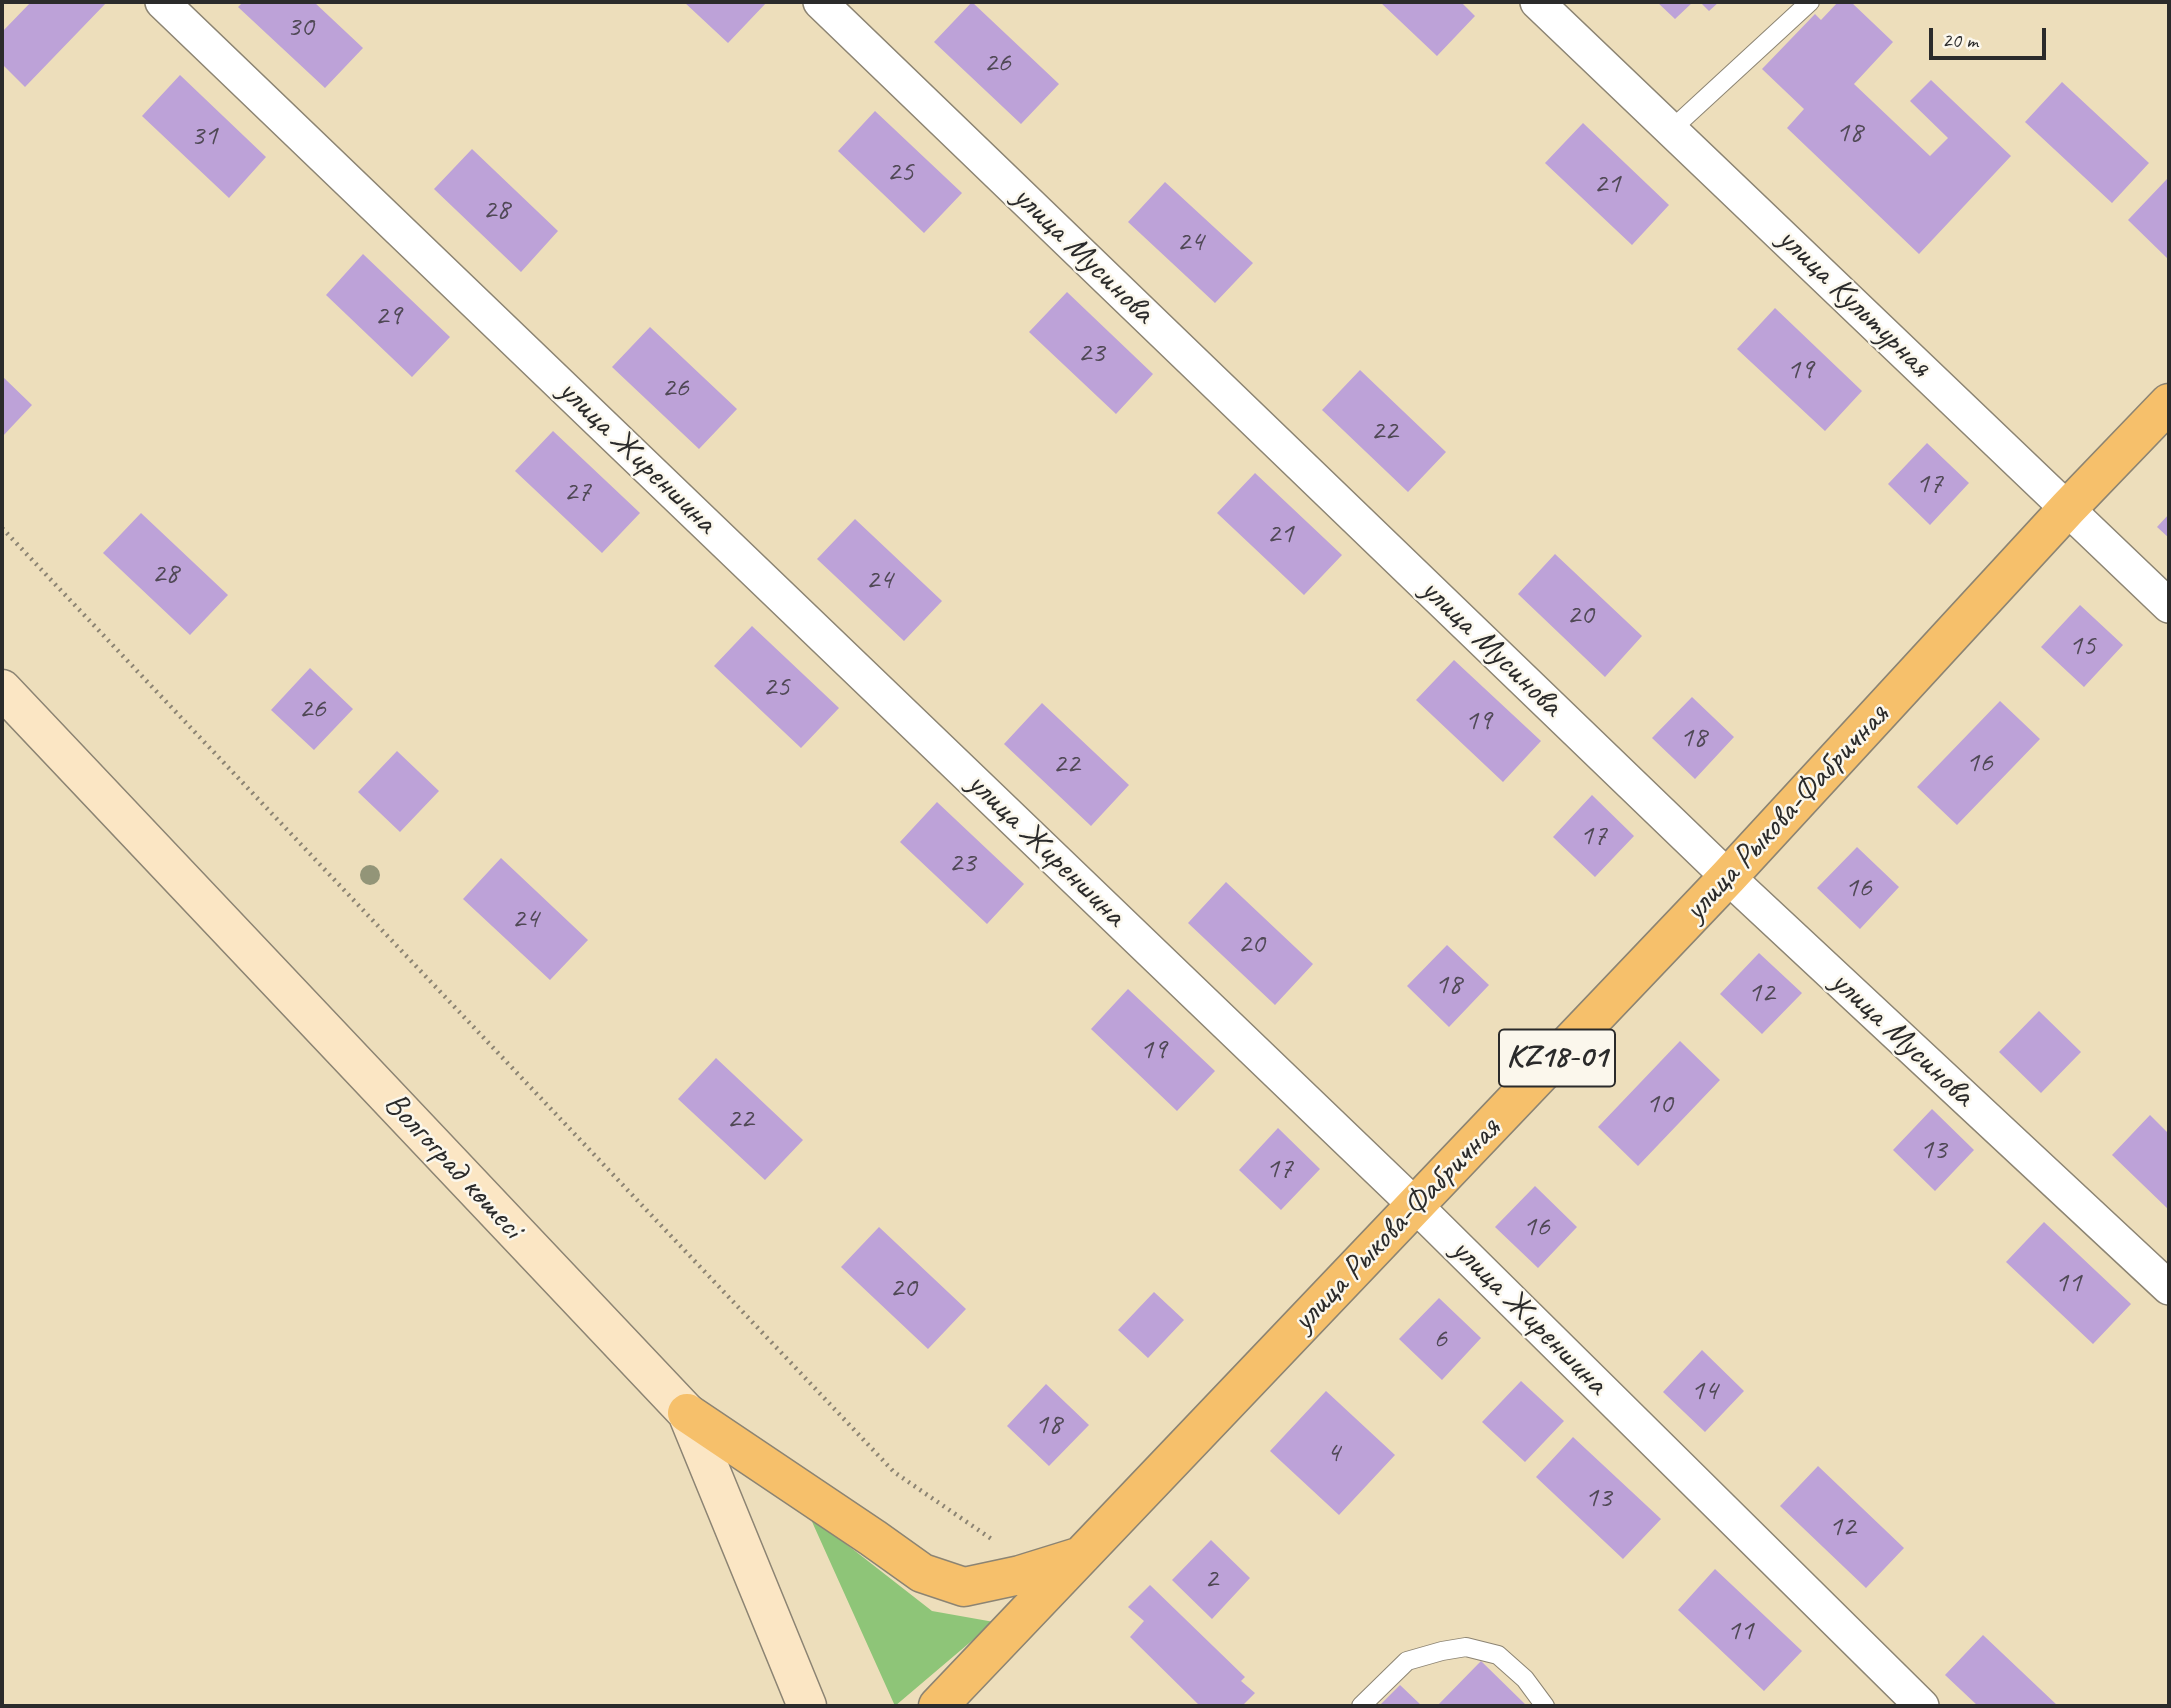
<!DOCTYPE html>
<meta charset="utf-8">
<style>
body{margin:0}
#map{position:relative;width:2171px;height:1708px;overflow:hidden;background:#eddebb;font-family:Caveat,sans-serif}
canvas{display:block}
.frame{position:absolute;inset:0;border:4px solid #2b2b2b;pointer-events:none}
.scale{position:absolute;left:1929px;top:28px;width:117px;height:32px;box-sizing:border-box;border:4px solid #2b2b2b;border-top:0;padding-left:9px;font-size:21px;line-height:24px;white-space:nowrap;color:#2b2b2b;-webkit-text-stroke:5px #fbf7ec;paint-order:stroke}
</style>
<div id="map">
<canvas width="2171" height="1708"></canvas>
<div class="frame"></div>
<div class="scale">20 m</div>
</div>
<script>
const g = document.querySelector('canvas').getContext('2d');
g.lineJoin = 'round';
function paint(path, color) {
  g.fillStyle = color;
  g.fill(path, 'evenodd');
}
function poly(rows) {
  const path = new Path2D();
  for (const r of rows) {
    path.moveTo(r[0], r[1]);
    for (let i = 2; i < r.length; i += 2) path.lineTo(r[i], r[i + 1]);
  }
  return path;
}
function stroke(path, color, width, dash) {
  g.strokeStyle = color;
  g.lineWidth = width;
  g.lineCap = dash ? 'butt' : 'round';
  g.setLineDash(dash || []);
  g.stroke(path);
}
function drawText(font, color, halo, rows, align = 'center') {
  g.font = font + ' Caveat,sans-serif';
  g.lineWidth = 5;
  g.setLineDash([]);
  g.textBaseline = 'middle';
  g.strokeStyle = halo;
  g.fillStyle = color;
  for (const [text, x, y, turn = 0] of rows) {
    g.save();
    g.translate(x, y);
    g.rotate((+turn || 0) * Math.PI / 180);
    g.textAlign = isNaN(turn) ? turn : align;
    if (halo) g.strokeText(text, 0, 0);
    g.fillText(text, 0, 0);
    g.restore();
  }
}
const green = poly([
 [809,1515,932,1611,994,1622,895,1706]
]);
const building = poly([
 [31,2,107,2,25,87,2,64,2,32],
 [243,2,314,2,363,48,325,88,238,7],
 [684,2,767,2,728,43],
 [972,2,1059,84,1021,124,934,42],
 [1380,2,1461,2,1475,16,1437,56],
 [1657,2,1693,2,1675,19],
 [1700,2,1719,2,1709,11],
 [1838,2,1851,2,1893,42,1854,84,1930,156,1948,138,1910,101,1931,80,2011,156,1919,254,1787,128,1804,109,1762,69,1815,14,1821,20],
 [180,75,266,157,229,198,142,116],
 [2062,82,2149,163,2112,203,2025,122],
 [875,111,962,193,924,233,838,151],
 [1583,123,1669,205,1632,245,1545,163],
 [472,149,558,231,521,272,434,189],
 [2167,179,2169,181,2169,260,2128,220],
 [1165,182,1253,263,1215,303,1128,222],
 [363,254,450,337,412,377,326,295],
 [1067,292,1153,374,1116,414,1029,332],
 [1775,308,1862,391,1825,431,1737,349],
 [650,327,737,409,699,449,612,367],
 [1360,370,1446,452,1408,492,1322,410],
 [2,376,32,405,2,437],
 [553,431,640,513,602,553,515,471],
 [1927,443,1969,483,1930,525,1888,484],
 [1255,473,1342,555,1304,595,1217,513],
 [141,513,228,595,190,635,103,553],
 [2169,514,2169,538,2157,527],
 [855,519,942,601,904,641,817,559],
 [1555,554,1642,636,1605,677,1518,594],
 [2080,605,2123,645,2084,687,2041,647],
 [752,626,839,708,801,748,714,666],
 [1454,660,1541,741,1503,782,1416,700],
 [310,668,353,709,314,750,271,710],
 [1692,697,1734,737,1695,779,1652,738],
 [2000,701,2040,739,1957,825,1917,787],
 [1042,703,1129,785,1091,826,1004,744],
 [397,751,439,791,400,832,358,792],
 [1592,795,1634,836,1595,877,1553,837],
 [937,802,1024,884,987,924,900,842],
 [1857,847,1899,887,1860,929,1817,888],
 [501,858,588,940,550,980,463,899],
 [1226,882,1313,964,1275,1005,1188,923],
 [1447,945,1489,985,1449,1027,1407,986],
 [1759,953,1802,993,1762,1034,1720,994],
 [1128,989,1215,1071,1177,1111,1091,1029],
 [2039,1011,2081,1052,2041,1093,1999,1052],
 [1680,1041,1720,1080,1638,1166,1598,1127],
 [716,1058,803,1140,765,1180,678,1099],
 [1932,1109,1974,1150,1935,1191,1893,1150],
 [2150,1115,2169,1134,2169,1210,2112,1155],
 [1278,1128,1320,1169,1281,1210,1239,1170],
 [1535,1186,1577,1227,1538,1268,1495,1227],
 [2044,1222,2131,1304,2093,1344,2006,1262],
 [879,1227,966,1309,928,1349,841,1267],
 [1154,1292,1184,1320,1148,1358,1118,1330],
 [1439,1298,1481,1338,1442,1380,1399,1339],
 [1702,1350,1744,1391,1705,1432,1663,1392],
 [1521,1381,1564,1421,1525,1462,1482,1422],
 [1046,1384,1089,1425,1049,1466,1007,1426],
 [1326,1391,1395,1455,1339,1515,1270,1451],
 [1573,1437,1661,1519,1623,1559,1536,1477],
 [1818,1466,1904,1548,1866,1588,1780,1506],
 [1211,1540,1250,1578,1212,1619,1172,1580],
 [1715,1569,1802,1651,1764,1691,1678,1610],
 [1150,1585,1245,1677,1241,1681,1255,1693,1242,1706,1200,1706,1130,1637,1144,1621,1128,1607],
 [1983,1635,2058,1706,1978,1706,1945,1675],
 [1481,1661,1527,1706,1437,1706],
 [1400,1685,1422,1706,1379,1706]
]);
const path = poly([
 [2,528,894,1472,993,1540]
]);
const lane = poly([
 [1672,129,1810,2],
 [1361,1706,1407,1661,1442,1651,1466,1647,1498,1655,1525,1679,1545,1706]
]);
const street = poly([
 [162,2,1416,1206,1922,1706],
 [820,2,1728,877,2169,1288],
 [1537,2,2169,606]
]);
const secondary = poly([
 [2,689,687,1413,807,1706]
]);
const primary = poly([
 [687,1413,873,1538,922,1573,964,1587,1020,1575,1078,1557],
 [938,1706,1728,877,2068,508,2169,403]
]);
const trees = [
 [370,875]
];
const numberNames = [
 ["30",300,27],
 ["26",997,63],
 ["18",1849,133],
 ["31",204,136],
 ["25",900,172],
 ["21",1607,184],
 ["28",496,210],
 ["24",1190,242],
 ["29",388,316],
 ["23",1091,353],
 ["19",1800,370],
 ["26",675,388],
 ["22",1384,431],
 ["17",1929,484],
 ["27",577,492],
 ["21",1280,534],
 ["28",165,574],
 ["24",879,580],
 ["20",1580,615],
 ["15",2082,646],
 ["25",776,687],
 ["26",312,709],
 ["19",1478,721],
 ["18",1693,738],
 ["16",1979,763],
 ["22",1066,764],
 ["17",1593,836],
 ["23",962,863],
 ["16",1858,888],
 ["24",525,919],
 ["20",1251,944],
 ["18",1448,985],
 ["12",1761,993],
 ["19",1153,1050],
 ["10",1659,1104],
 ["22",740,1119],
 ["13",1933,1150],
 ["17",1279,1169],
 ["16",1536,1227],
 ["11",2068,1283],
 ["20",903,1288],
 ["6",1440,1339],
 ["14",1704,1391],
 ["18",1048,1425],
 ["4",1333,1453],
 ["13",1598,1498],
 ["12",1842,1527],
 ["2",1211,1579],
 ["11",1740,1631]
];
const shields = [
 [1557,1058,116]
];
const shieldNames = [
 ["KZ18-01",1557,1058]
];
const streetNames = [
 ["улица Мусинова",1083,255,44],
 ["улица Культурная",1854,303,44],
 ["улица Жиреншина",637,457,44],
 ["улица Мусинова",1491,648,44],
 ["улица Рыкова-Фабричная",1787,813,-47],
 ["улица Жиреншина",1046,850,44],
 ["улица Мусинова",1902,1039,43],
 ["Волгоград көшесі",453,1166,47],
 ["улица Рыкова-Фабричная",1397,1225,-46],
 ["улица Жиреншина",1529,1317,45]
];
paint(green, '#8ec578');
paint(building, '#bda2d8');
stroke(lane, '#8c8473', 20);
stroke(street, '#8c8473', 36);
stroke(secondary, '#8c8473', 41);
stroke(primary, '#8c8473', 41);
stroke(path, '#8c8473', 4.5, [2, 5]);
stroke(lane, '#fff', 18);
stroke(street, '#fff', 33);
stroke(secondary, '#fbe6c4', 38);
stroke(primary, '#f6c06b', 38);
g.fillStyle = '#939578';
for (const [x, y] of trees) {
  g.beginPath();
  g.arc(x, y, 10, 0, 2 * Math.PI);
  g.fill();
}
drawText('30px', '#504956', null, numberNames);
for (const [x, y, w] of shields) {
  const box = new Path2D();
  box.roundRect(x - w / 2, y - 28.5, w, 57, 5);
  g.fillStyle = '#fbf7ec';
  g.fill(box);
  stroke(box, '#2b2b2b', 2);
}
drawText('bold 32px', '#2b2b2b', null, shieldNames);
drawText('33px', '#2b2b2b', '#fbf7ec', streetNames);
</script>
